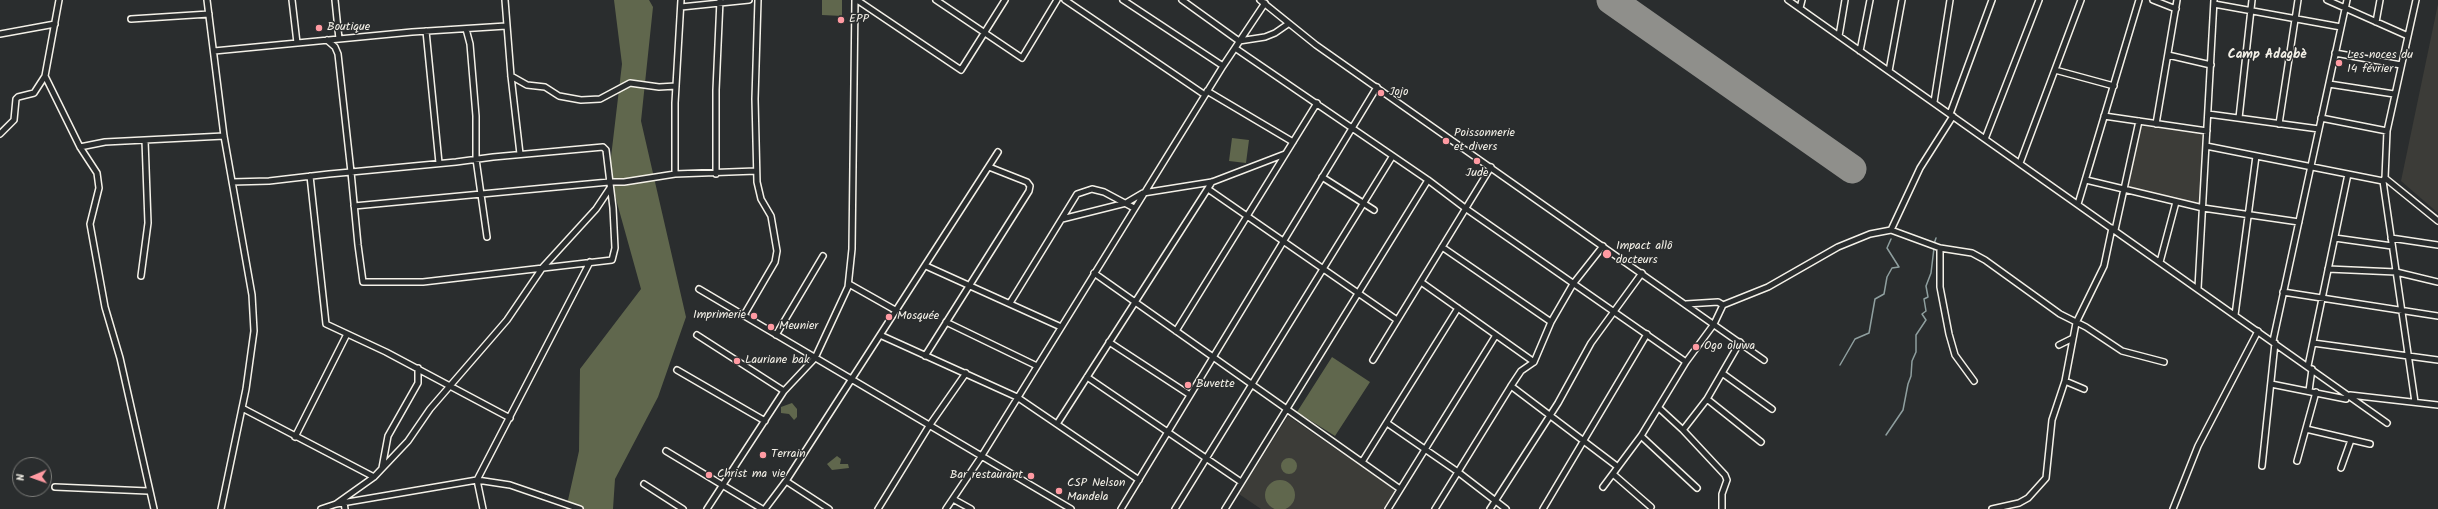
<!DOCTYPE html>
<meta charset="utf-8">
<style>
body{margin:0}
#map{position:relative;width:2438px;height:509px;overflow:hidden;background:#2a2d2e;font-family:Kalam,sans-serif}
canvas{display:block}
.north{position:absolute;left:12px;top:457px;width:40px;height:40px;box-sizing:border-box;background:#2a2d2e;border:1px solid #7b7b78;border-radius:50%;rotate:268deg;font-size:11px;font-weight:700;line-height:16px;text-align:center;color:#f4f1e8}
.north::after{content:'';display:block;margin:auto;width:14px;height:18px;background:#ff9aa2;clip-path:polygon(50% 0,100% 100%,50% 72%,0 100%)}
</style>
<div id="map">
<canvas width="2438" height="509"></canvas>
<div class="north">N</div>
</div>
<script>
const g = document.querySelector('canvas').getContext('2d');
g.lineJoin = 'round';
function paint(path, color) {
  g.fillStyle = color;
  g.fill(path, 'evenodd');
}
function poly(rows) {
  const path = new Path2D();
  for (const r of rows) {
    if (r.length === 3) {
      path.moveTo(r[0] + r[2], r[1]);
      path.arc(r[0], r[1], r[2], 0, 2 * Math.PI);
      continue;
    }
    path.moveTo(r[0], r[1]);
    for (let i = 2; i < r.length; i += 2) path.lineTo(r[i], r[i + 1]);
  }
  return path;
}
function stroke(path, color, width, dash) {
  g.strokeStyle = color;
  g.lineWidth = width;
  g.lineCap = dash ? 'butt' : 'round';
  g.setLineDash(dash || []);
  g.stroke(path);
}
function drawText(font, color, halo, rows, align = 'center') {
  g.font = font + ' Kalam,sans-serif';
  g.lineWidth = 3;
  g.setLineDash([]);
  g.textBaseline = 'middle';
  g.strokeStyle = halo;
  g.fillStyle = color;
  for (const [text, x, y, turn = 0] of rows) {
    g.save();
    g.translate(x, y);
    g.rotate((+turn || 0) * Math.PI / 180);
    g.textAlign = isNaN(turn) ? turn : align;
    if (halo) g.strokeText(text, 0, 0);
    g.fillText(text, 0, 0);
    g.restore();
  }
}
const built = poly([
 [2438,4,2438,213,2401,181],
 [2141,126,2205,133,2201,204,2128,187],
 [1288,416,1395,490,1383,509,1261,509,1239,494]
]);
const green = poly([
 [614,0,649,0,653,7,641,121,686,317,658,397,615,479,613,509,566,509,579,451,580,369,641,289,609,174,622,64],
 [822,0,842,0,842,16,822,15],
 [1232,138,1249,140,1246,163,1229,161],
 [1332,357,1370,382,1335,436,1297,412],
 [792,403,797,409,797,417,794,420,789,414,781,413,781,407],
 [837,456,841,459,840,464,848,464,849,468,832,470,827,464],
 [1289,466,8],
 [1280,495,15]
]);
const stream = poly([
 [1934,244,1936,238],
 [1840,365,1855,339,1869,333,1875,299,1884,294,1887,277,1892,268,1899,267,1887,248,1891,239],
 [1886,435,1903,410,1908,384,1911,376,1912,361,1916,352,1916,335,1926,320,1922,314,1926,311,1924,299,1928,297,1926,286,1931,273,1934,248]
]);
const runway = poly([
 [1611,0,1852,169]
]);
const minor = poly([
 [59,0,45,76,80,147,97,173,99,188,90,224,105,307,120,358,154,509],
 [207,0,224,136,252,295,254,331,246,389,221,509],
 [292,0,297,43],
 [335,0,339,39],
 [505,0,511,76,520,154],
 [857,0,961,70,1005,0],
 [936,0,1022,58,1057,0],
 [1065,0,1205,95],
 [1123,0,1223,66],
 [1182,0,1239,41,1265,37,1275,33,1288,24],
 [1260,0,1316,45,1764,360],
 [1788,0,2387,423],
 [2153,0,2176,9],
 [2327,0,2408,36],
 [2416,0,2387,131,2385,178,2438,221],
 [2214,4,2341,27],
 [681,7,749,0],
 [1800,8,1802,0],
 [131,19,209,14],
 [2376,22,2380,0],
 [466,29,470,44,476,116,476,159,487,237],
 [426,31,439,163],
 [0,34,55,24],
 [1839,36,1845,0],
 [1235,48,1428,180,1465,208,1686,362],
 [214,51,412,32,506,26],
 [1860,51,1870,0],
 [2335,53,2401,65],
 [2168,55,2211,65],
 [2055,70,2114,86],
 [1889,71,1902,0],
 [511,76,527,85,545,87,559,96,581,100,600,99,630,83,659,87,676,86],
 [2329,84,2394,94],
 [1207,91,1293,142],
 [1934,102,1950,0],
 [1950,114,1992,0],
 [2208,114,2319,129],
 [2104,116,2207,131],
 [2239,118,2252,0],
 [2321,118,2387,131],
 [2156,124,2177,0],
 [2279,124,2298,0],
 [0,134,14,120,16,99,18,97,34,93,45,76],
 [1985,139,2039,0],
 [2206,146,2383,181],
 [80,147,105,142,224,136],
 [2020,163,2081,0],
 [675,174,675,103,681,0],
 [716,174,716,90,720,0],
 [310,176,326,324,386,352,510,418],
 [1322,177,1374,210],
 [2385,178,2383,181,2415,402],
 [2086,180,2203,208,2299,222],
 [232,182,269,181,329,174,351,172,456,162,493,157,603,147,606,150,613,208,615,248,612,260,423,282,363,282,358,245,351,172,338,54,335,47,327,40],
 [1208,189,1397,320],
 [2078,204,2139,0],
 [354,206,609,182,624,182,675,174,756,171],
 [1062,219,1126,203,1143,193,1212,182,1285,154],
 [1891,230,1920,168,1953,116],
 [2115,230,2139,121],
 [2335,238,2392,246],
 [2391,238,2438,245],
 [1442,247,1551,322],
 [1940,248,1940,287,1949,334,1955,355,1974,381],
 [2160,262,2176,202],
 [926,266,1061,327],
 [2328,269,2396,272,2438,282],
 [1094,273,1400,489],
 [141,276,148,223,145,140],
 [1421,282,1534,362],
 [849,284,895,310],
 [2198,288,2214,0],
 [699,289,1071,509],
 [2283,292,2438,316],
 [1010,303,1077,194,1092,189,1104,192,1134,208],
 [1686,304,1718,302,1723,305,1768,287,1838,247,1870,234,1891,230,1940,248,1972,253,1985,260,2060,314,2086,327,2122,351,2164,362],
 [744,315,775,262,777,251,771,216,761,199,757,182,755,99,758,0],
 [2235,315,2256,156],
 [946,322,1037,366],
 [1176,331,1317,103],
 [697,335,784,391],
 [776,335,823,256],
 [880,335,1017,397,1139,480],
 [2273,341,2347,0],
 [1109,342,1190,395],
 [2313,343,2438,360],
 [2059,345,2073,338],
 [925,356,1029,191,1030,186,1027,182,989,167],
 [1373,360,1491,167],
 [2308,366,2348,174],
 [677,370,765,421],
 [1722,373,1772,409],
 [1087,377,1241,482],
 [2065,381,2084,389],
 [2271,384,2346,399],
 [1511,386,1618,467],
 [2309,391,2312,369],
 [2350,395,2438,405],
 [1707,399,1761,442],
 [242,408,374,477],
 [1659,408,1683,430,1725,475,1727,480,1722,494,1722,509],
 [1387,423,1458,472,1506,509],
 [1057,424,1212,182],
 [2306,429,2370,444],
 [1683,430,1707,399,1740,342],
 [1641,436,1697,488],
 [295,437,347,334],
 [666,451,762,509],
 [2297,461,2316,392],
 [1362,462,1458,308],
 [2262,466,2275,343],
 [382,468,388,436,418,383,418,368],
 [2341,468,2351,440],
 [1613,474,1651,507],
 [786,481,829,509],
 [644,484,683,509],
 [55,487,148,491],
 [1603,487,1641,436,1686,362,1714,324,1723,305],
 [953,499,971,509],
 [344,502,345,509],
 [336,504,374,477,408,441,430,409,507,320,543,267,596,209,610,188],
 [321,509,336,504,477,480,510,485,580,509],
 [483,509,477,480,590,262],
 [707,509,784,391,815,358,848,287,852,249,855,0],
 [765,509,786,481,998,152],
 [878,509,929,426,966,373],
 [946,509,981,457,1223,66,1265,3],
 [1121,509,1377,87],
 [1175,509,1392,157],
 [1225,509,1428,180],
 [1388,509,1496,335],
 [1435,509,1511,386,1521,371,1534,362,1551,322,1573,284,1603,246],
 [1490,509,1558,403,1591,343,1642,273],
 [1543,509,1647,334],
 [1992,509,2019,503,2028,498,2046,478,2052,420,2065,381,2076,323,2104,266,2112,228],
 [2173,509,2198,446,2258,331]
]);
const markers = [
 [841,20,4,"#ff9aa2"],
 [319,28,4,"#ff9aa2"],
 [2339,63,4,"#ff9aa2"],
 [1381,93,4,"#ff9aa2"],
 [1446,141,4,"#ff9aa2"],
 [1477,161,4,"#ff9aa2"],
 [1607,254,5,"#ff9aa2"],
 [754,316,4,"#ff9aa2"],
 [889,317,4,"#ff9aa2"],
 [771,327,4,"#ff9aa2"],
 [1696,347,4,"#ff9aa2"],
 [737,361,4,"#ff9aa2"],
 [1188,385,4,"#ff9aa2"],
 [763,455,4,"#ff9aa2"],
 [709,475,4,"#ff9aa2"],
 [1031,476,4,"#ff9aa2"],
 [1059,491,4,"#ff9aa2"]
];
const poiNames = [
 ["EPP",849,20],
 ["Boutique",327,28],
 ["Les noces du",2347,56],
 ["14 février",2347,70],
 ["Jojo",1389,93],
 ["Poissonnerie",1454,134],
 ["et divers",1454,148],
 ["Jude",1477,174,"center"],
 ["Impact allô",1616,247],
 ["docteurs",1616,261],
 ["Imprimerie",746,316,"right"],
 ["Mosquée",897,317],
 ["Meunier",779,327],
 ["Ogo oluwa",1704,347],
 ["Lauriane bak",745,361],
 ["Buvette",1196,385],
 ["Terrain",771,455],
 ["Christ ma vie",717,475],
 ["Bar restaurant",1023,476,"right"],
 ["CSP Nelson",1067,484],
 ["Mandela",1067,498]
];
const neighbourhoodNames = [
 ["Camp Adagbè",2267,56]
];
paint(built, '#3c3c38');
paint(green, '#60674d');
stroke(stream, '#8f9f9f', 1.5);
stroke(runway, '#8f8f8b', 29);
stroke(minor, '#f4f1e8', 8);
stroke(minor, '#2a2d2e', 5);
for (const [x, y, r, color] of markers) {
  const dot = new Path2D();
  dot.arc(x, y, r, 0, 2 * Math.PI);
  g.fillStyle = color;
  g.fill(dot);
  stroke(dot, '#2a2d2e', 1.5);
}
drawText('12px', '#f4f1e8', '#2a2d2e', poiNames, 'left');
drawText('bold 13px', '#f4f1e8', '#2a2d2e', neighbourhoodNames);
</script>
